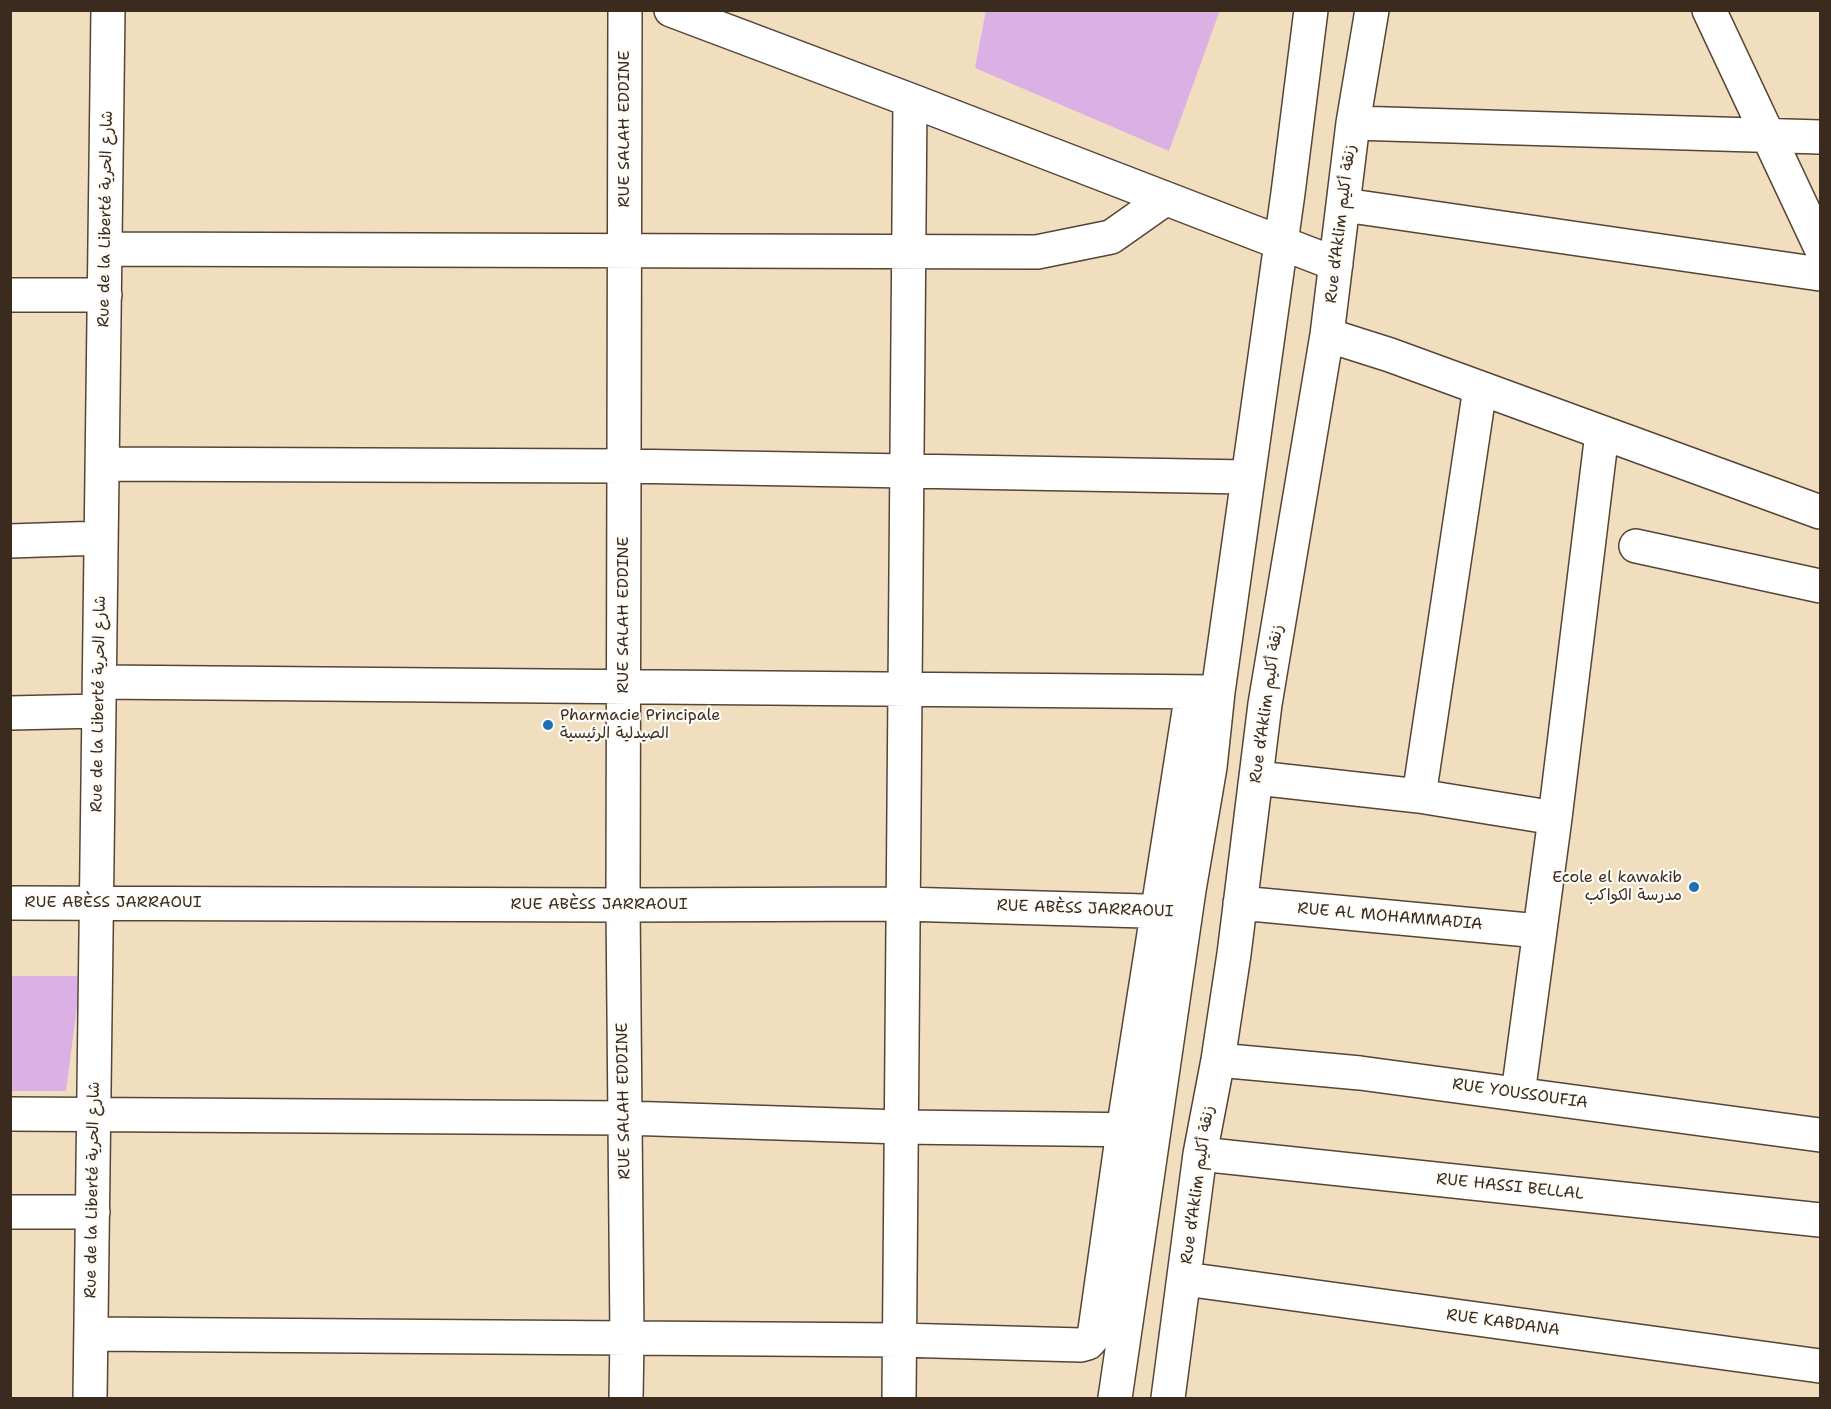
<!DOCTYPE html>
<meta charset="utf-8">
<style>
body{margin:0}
#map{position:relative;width:1831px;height:1409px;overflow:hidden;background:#f0debf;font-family:"Shantell Sans",sans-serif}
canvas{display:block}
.frame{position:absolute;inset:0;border:12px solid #3b2a1e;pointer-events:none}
</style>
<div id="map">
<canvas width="1831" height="1409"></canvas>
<div class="frame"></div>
</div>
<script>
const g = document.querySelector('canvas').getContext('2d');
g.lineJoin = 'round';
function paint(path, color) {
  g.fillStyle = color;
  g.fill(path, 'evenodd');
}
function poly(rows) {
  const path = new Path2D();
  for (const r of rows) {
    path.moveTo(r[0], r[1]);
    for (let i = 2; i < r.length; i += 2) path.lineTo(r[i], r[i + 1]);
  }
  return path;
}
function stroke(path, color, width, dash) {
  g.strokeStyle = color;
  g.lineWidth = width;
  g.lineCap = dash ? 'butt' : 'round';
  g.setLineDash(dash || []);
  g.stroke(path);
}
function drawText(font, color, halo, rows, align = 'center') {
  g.font = font + ' "Shantell Sans","Playpen Sans Arabic",sans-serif';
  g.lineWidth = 4.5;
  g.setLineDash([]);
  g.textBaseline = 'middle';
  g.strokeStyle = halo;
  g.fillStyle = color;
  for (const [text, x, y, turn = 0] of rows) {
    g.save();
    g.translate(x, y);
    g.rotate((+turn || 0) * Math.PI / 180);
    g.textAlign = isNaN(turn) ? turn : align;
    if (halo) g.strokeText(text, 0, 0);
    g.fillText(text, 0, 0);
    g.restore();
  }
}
const building = poly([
 [986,10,1220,10,1169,151,975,68],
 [10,976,81,976,66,1091,10,1091]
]);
const minor = poly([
 [625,10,623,905,627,1338,626,1398],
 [671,10,910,100,1336,264],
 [1709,10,1820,246],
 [1353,123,1820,137],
 [1344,205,1820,274],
 [105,249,1037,252,1111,237,1165,199],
 [10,295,105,295],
 [1327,335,1390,355,1820,512],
 [102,464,624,466,1247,477],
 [10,541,101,538],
 [1636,546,1820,586],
 [100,682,1214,692],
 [10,713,99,711],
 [1257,778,1419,796,1555,818],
 [1419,796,1480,388],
 [10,903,623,905,903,904,1179,912],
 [1240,903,1539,931],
 [1218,1060,1360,1073,1820,1135],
 [1518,1094,1555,818,1602,433],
 [10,1114,625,1118,901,1127,1146,1130],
 [1200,1154,1820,1220],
 [10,1212,93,1212],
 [1185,1279,1820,1366],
 [91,1334,899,1340,1081,1345,1088,1343,1093,1337,1095,1330,1123,1131,1192,692],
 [90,1398,108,10],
 [899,1398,910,100],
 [1115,1398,1189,890,1210,767,1218,692,1288,193,1311,10],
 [1168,1398,1200,1154,1218,1060,1234,954,1265,704,1327,335,1353,123,1372,10]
]);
const markers = [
 [548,725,6,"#1f6fb2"],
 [1694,887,6,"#1f6fb2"]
];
const streetNames = [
 ["RUE SALAH EDDINE",625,129,-90],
 ["Rue de la Liberté شارع الحرية",106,219,-89],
 ["Rue d’Aklim زنقة أكليم",1341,224,-83],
 ["RUE SALAH EDDINE",624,615,-90],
 ["Rue de la Liberté شارع الحرية",99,704,-89],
 ["Rue d’Aklim زنقة أكليم",1267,704,-82],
 ["RUE ABÈSS JARRAOUI",113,903],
 ["RUE ABÈSS JARRAOUI",599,905],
 ["RUE ABÈSS JARRAOUI",1085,909,2],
 ["RUE AL MOHAMMADIA",1390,917,5],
 ["RUE YOUSSOUFIA",1520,1094,8],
 ["RUE SALAH EDDINE",624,1101,-91],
 ["Rue d’Aklim زنقة أكليم",1198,1185,-82],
 ["RUE HASSI BELLAL",1510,1187,6],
 ["Rue de la Liberté شارع الحرية",93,1190,-89],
 ["RUE KABDANA",1503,1323,8]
];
const poiNames = [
 ["Pharmacie Principale",560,716],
 ["الصيدلية الرئيسية",560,734],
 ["Ecole el kawakib",1682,878,"right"],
 ["مدرسة الكواكب",1682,896,"right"]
];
paint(building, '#dab0e5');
stroke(minor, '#564536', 36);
stroke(minor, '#fff', 33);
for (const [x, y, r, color] of markers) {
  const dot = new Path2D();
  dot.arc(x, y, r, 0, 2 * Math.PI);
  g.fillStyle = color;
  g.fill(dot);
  stroke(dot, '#fdfcf7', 2);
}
drawText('16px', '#3b2a1e', '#fdfcf7', streetNames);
drawText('16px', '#3b2a1e', '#fdfcf7', poiNames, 'left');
</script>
